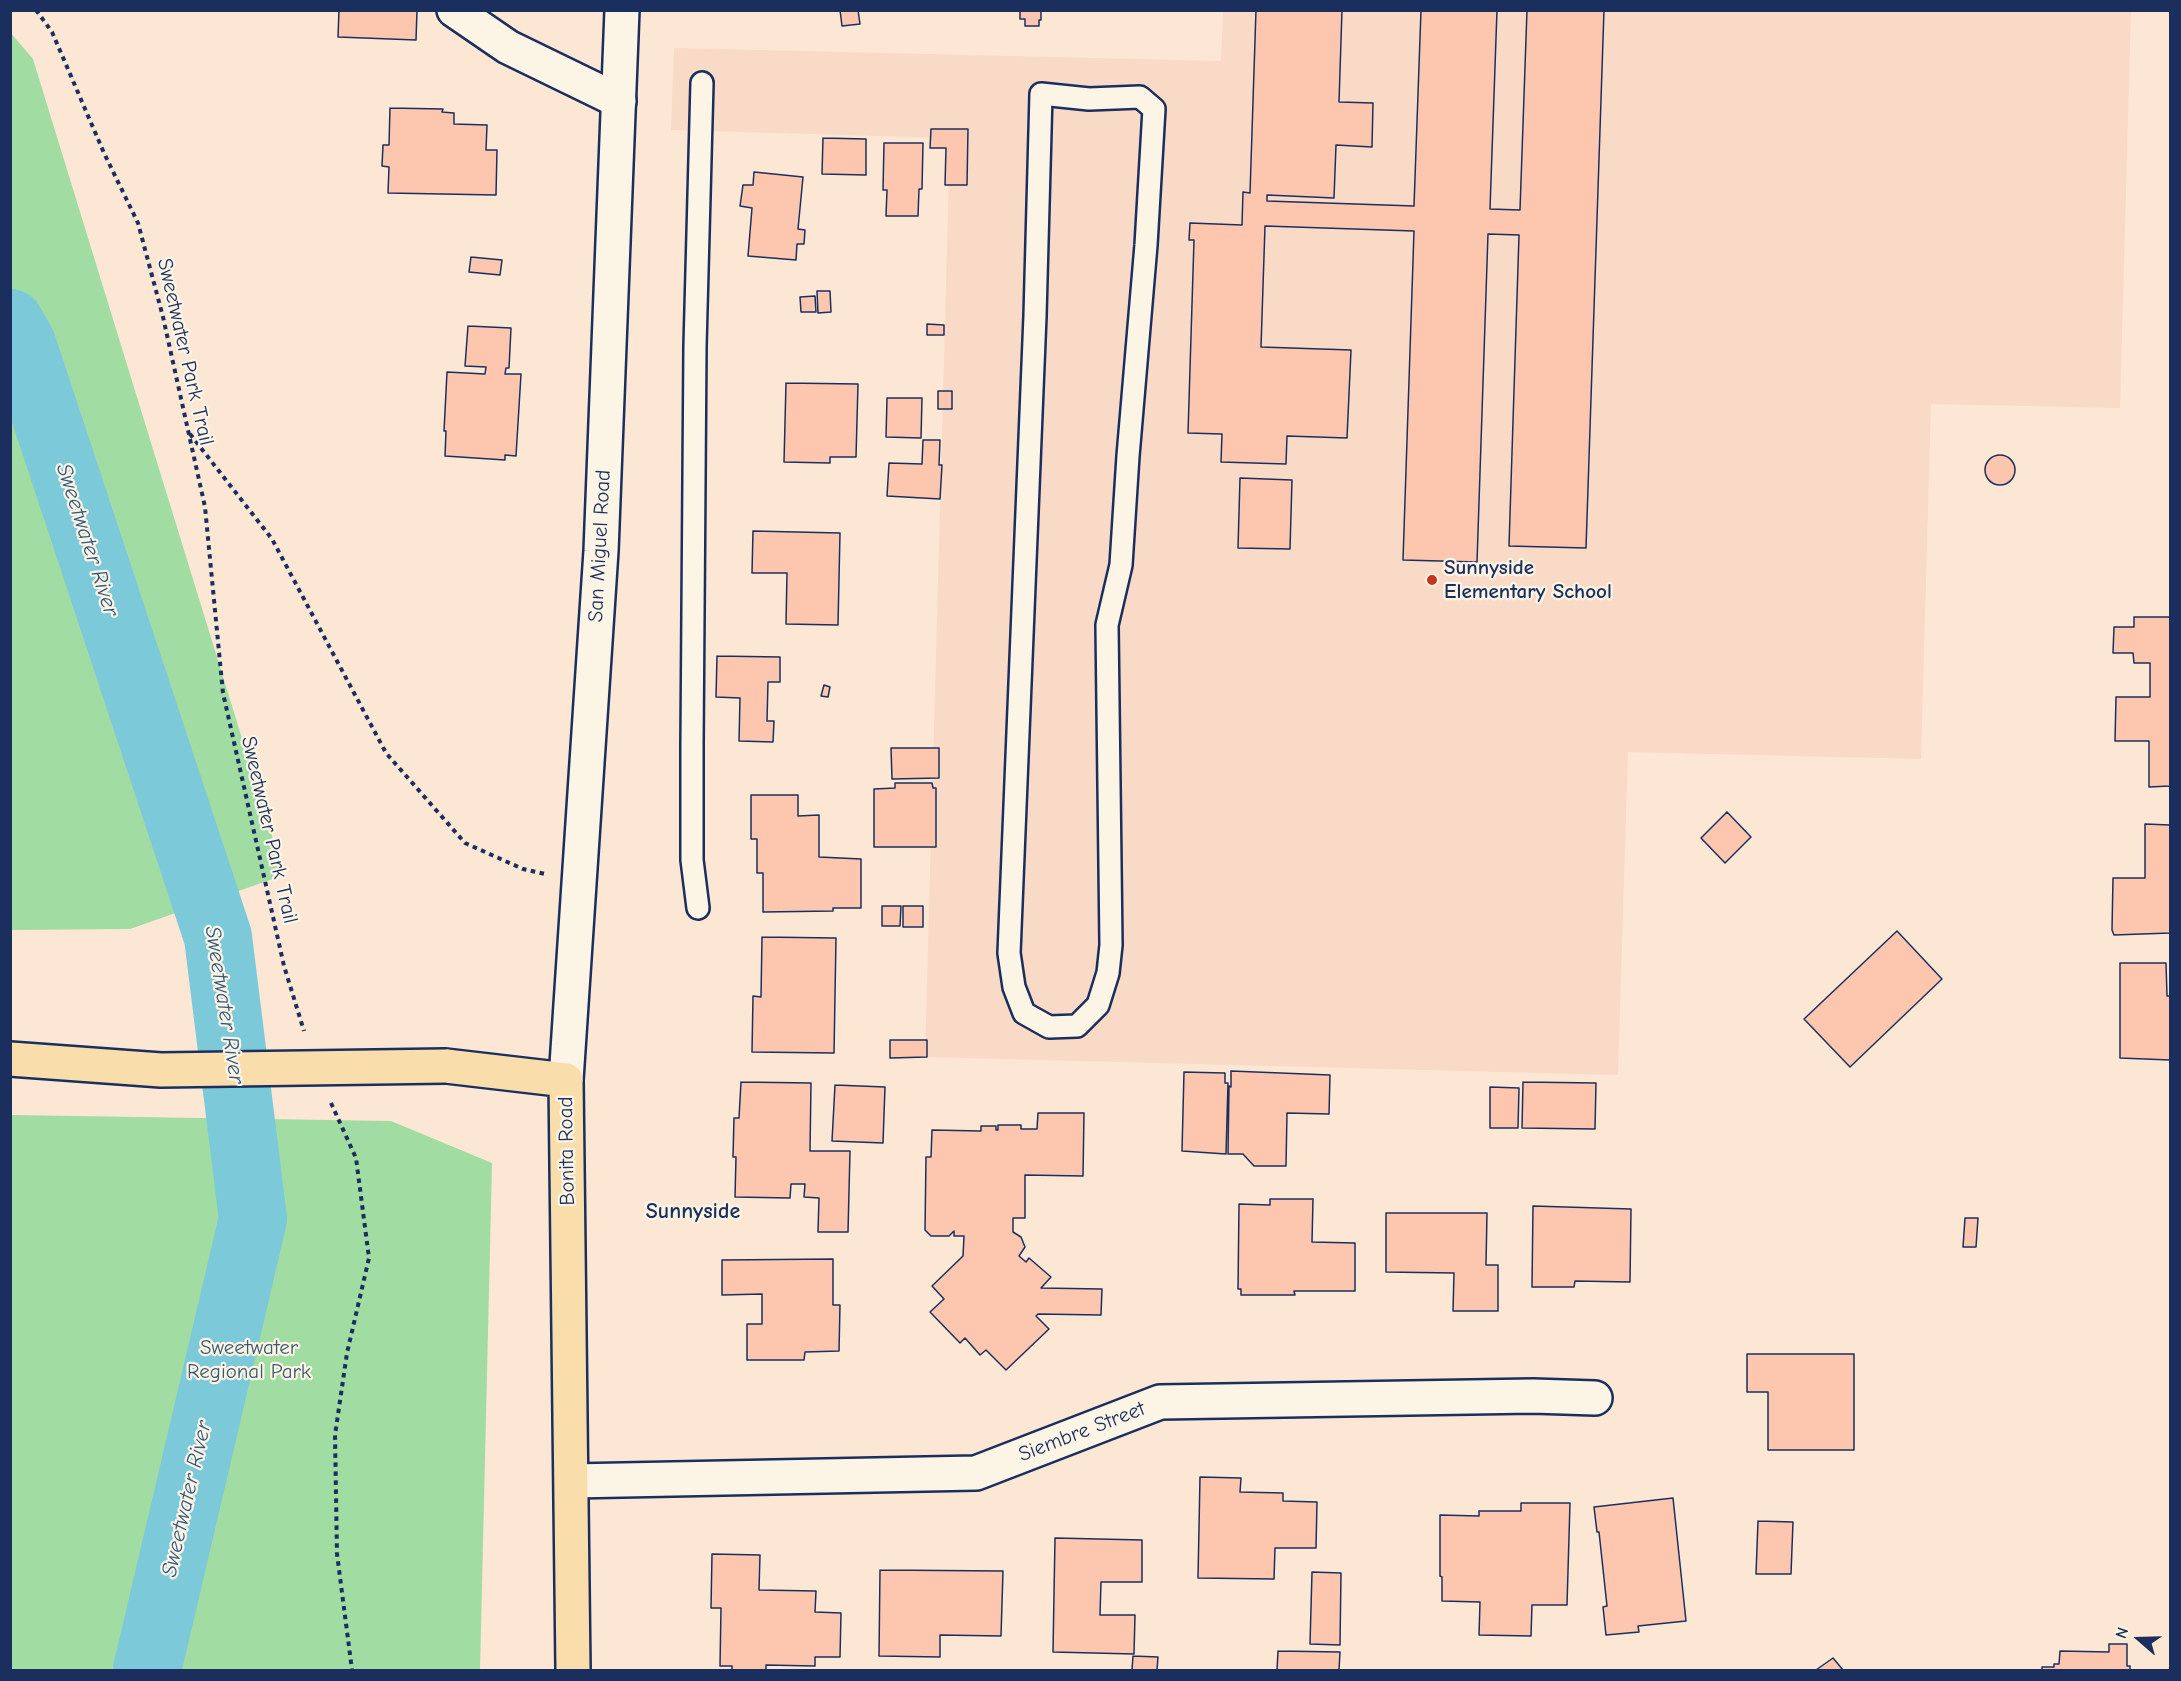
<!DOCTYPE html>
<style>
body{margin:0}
#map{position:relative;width:2181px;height:1681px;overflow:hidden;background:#fce7d4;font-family:"Comic Neue",sans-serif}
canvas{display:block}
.frame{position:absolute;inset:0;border:12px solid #1b2f5e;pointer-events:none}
.north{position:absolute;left:2109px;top:1609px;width:60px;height:60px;-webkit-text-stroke:4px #fcf5e5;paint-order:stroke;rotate:290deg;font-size:16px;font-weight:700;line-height:24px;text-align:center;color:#1b2f5e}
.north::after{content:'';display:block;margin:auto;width:21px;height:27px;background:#1b2f5e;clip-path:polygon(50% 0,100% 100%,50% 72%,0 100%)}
</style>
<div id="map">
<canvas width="2181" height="1681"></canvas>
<div class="frame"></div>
<div class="north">N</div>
</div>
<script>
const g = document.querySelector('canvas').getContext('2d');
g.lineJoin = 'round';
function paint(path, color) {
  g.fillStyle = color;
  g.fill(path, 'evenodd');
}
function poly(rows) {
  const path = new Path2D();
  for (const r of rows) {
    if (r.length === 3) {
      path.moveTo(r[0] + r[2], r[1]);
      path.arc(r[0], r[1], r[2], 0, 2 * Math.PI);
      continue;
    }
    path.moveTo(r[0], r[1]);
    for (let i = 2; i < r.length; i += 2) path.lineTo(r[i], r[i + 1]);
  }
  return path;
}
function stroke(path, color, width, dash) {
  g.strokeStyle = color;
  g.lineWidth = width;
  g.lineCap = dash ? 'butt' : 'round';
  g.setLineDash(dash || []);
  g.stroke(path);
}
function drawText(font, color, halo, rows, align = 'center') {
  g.font = font + ' "Comic Neue",sans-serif';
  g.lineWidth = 4.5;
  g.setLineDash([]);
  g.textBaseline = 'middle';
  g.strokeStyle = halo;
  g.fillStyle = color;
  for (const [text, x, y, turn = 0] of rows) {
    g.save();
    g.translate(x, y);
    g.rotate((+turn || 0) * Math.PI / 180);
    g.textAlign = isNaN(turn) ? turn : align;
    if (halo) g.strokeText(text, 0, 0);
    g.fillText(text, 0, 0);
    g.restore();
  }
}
const built = poly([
 [1223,11,2131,11,2120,408,1931,404,1921,759,1628,752,1618,1075,925,1057,950,138,671,130,674,48,1221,61]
]);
const green = poly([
 [10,32,33,59,284,875,130,929,11,930],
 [11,1115,391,1121,492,1163,480,1670,11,1670]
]);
const water = poly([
 [10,382,53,473,184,868,165,874,29,454,11,413,10,382]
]);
const river = poly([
 [10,323,22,344,218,937,253,1219,147,1670]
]);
const building = poly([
 [339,10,417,10,416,40,338,37,339,10],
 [840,10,858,10,860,24,842,26,840,10],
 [994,10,1041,10,1041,20,1039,20,1039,26,1025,26,1025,19,1020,19,1020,11,994,10],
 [1256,10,1342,10,1339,102,1373,103,1372,147,1336,145,1334,198,1267,195,1267,201,1414,206,1421,10,1497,10,1490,209,1520,210,1527,10,1604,10,1586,548,1509,546,1519,235,1488,234,1477,562,1403,560,1414,231,1265,226,1261,347,1351,350,1347,438,1287,436,1286,464,1221,462,1222,434,1188,433,1194,240,1189,240,1190,223,1242,225,1243,192,1250,193,1256,10],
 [390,108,443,109,442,112,454,113,454,124,487,125,486,150,497,150,496,195,388,193,389,167,382,166,383,145,389,145,390,108],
 [931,129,968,129,967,185,945,185,946,148,930,148,931,129],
 [823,138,866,139,866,175,822,174,823,138],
 [884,143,923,143,922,189,919,189,918,216,886,216,887,190,883,190,884,143],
 [754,172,803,177,798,229,805,230,804,244,797,244,796,260,748,256,752,208,740,206,743,185,753,185,754,172],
 [471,257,502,260,500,275,469,272,471,257],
 [817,291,830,291,831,312,818,313,817,291],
 [815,296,816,312,801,312,800,297,815,296],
 [927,324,944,325,944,335,927,335,927,324],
 [468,326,511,328,509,368,506,368,505,374,521,374,516,456,505,455,505,460,445,456,446,431,444,431,447,372,485,374,486,367,465,366,468,326],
 [786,383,858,384,856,457,830,457,830,463,784,462,786,383],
 [938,391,952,391,952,409,938,409,938,391],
 [887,398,922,398,921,438,886,437,887,398],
 [923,440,940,440,939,465,942,465,940,499,887,496,889,463,922,464,923,440],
 [2000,470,15],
 [1240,478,1292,480,1290,549,1238,548,1240,478],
 [753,531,840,533,838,625,786,624,787,573,752,573,753,531],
 [2134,617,2170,617,2170,786,2149,787,2149,741,2115,741,2116,697,2150,697,2150,663,2134,663,2133,653,2113,653,2114,627,2134,627,2134,617],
 [717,656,780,657,780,682,768,682,767,721,774,721,773,742,739,741,740,698,716,697,717,656],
 [824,685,830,687,828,697,821,696,824,685],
 [891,748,939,748,939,778,892,779,891,748],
 [895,783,932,783,933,788,936,788,936,847,874,847,874,789,895,788,895,783],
 [751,795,798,795,798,816,819,815,819,857,861,859,861,908,833,908,833,911,763,912,763,873,757,873,757,839,751,839,751,795],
 [1727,812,1751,837,1725,863,1701,838,1727,812],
 [2145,824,2170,825,2170,933,2114,935,2112,930,2113,878,2145,878,2145,824],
 [882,906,901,906,900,926,882,926,882,906],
 [903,906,923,906,923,927,903,927,903,906],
 [1897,931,1942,979,1850,1067,1804,1019,1897,931],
 [762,937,836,938,834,1053,752,1052,753,996,761,997,762,937],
 [2120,963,2166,963,2167,996,2170,996,2170,1060,2120,1058,2120,963],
 [890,1040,927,1040,927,1057,890,1058,890,1040],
 [1231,1071,1330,1075,1329,1114,1287,1113,1286,1166,1254,1166,1243,1154,1228,1154,1229,1086,1231,1087,1231,1071],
 [1184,1072,1225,1073,1225,1083,1228,1083,1226,1154,1182,1151,1184,1072],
 [741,1082,811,1083,810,1151,850,1151,848,1232,818,1232,819,1198,804,1197,805,1184,791,1184,790,1198,735,1197,736,1157,733,1157,734,1118,739,1118,741,1082],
 [1523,1082,1596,1083,1595,1129,1522,1128,1523,1082],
 [835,1085,885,1087,883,1143,832,1141,835,1085],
 [1490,1087,1519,1088,1518,1128,1490,1128,1490,1087],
 [1038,1113,1084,1113,1083,1176,1025,1175,1025,1218,1013,1218,1013,1232,1021,1237,1025,1247,1019,1256,1026,1262,1029,1258,1051,1277,1041,1288,1102,1289,1101,1315,1038,1314,1036,1316,1049,1329,1006,1370,986,1350,980,1355,965,1338,960,1343,930,1312,944,1299,932,1286,963,1256,964,1236,954,1236,954,1231,949,1236,931,1236,925,1230,926,1157,931,1157,932,1130,981,1131,981,1126,996,1126,996,1130,998,1130,998,1125,1021,1125,1021,1129,1037,1129,1038,1113],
 [1270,1199,1313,1199,1312,1242,1355,1243,1355,1291,1294,1291,1295,1295,1241,1295,1241,1289,1238,1289,1239,1204,1270,1205,1270,1199],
 [1533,1206,1631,1209,1630,1282,1575,1281,1574,1287,1532,1287,1533,1206],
 [1386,1213,1487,1213,1486,1265,1498,1265,1498,1311,1453,1311,1454,1273,1386,1272,1386,1213],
 [1965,1218,1978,1218,1976,1247,1963,1247,1965,1218],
 [833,1259,833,1305,840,1305,839,1351,805,1352,804,1360,747,1360,747,1324,762,1324,762,1294,722,1295,722,1260,833,1259],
 [1747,1354,1854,1354,1854,1450,1768,1450,1768,1392,1747,1392,1747,1354],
 [1200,1477,1241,1478,1240,1492,1283,1493,1283,1501,1317,1502,1316,1548,1275,1548,1274,1579,1198,1578,1200,1477],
 [1673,1498,1686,1621,1638,1626,1639,1632,1606,1635,1603,1607,1607,1606,1599,1532,1597,1532,1594,1507,1673,1498],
 [1521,1503,1570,1503,1567,1605,1532,1605,1531,1636,1479,1635,1480,1602,1442,1601,1442,1577,1440,1576,1440,1515,1479,1516,1479,1511,1521,1511,1521,1503],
 [1758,1521,1793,1522,1791,1574,1756,1574,1758,1521],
 [1055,1538,1142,1540,1142,1582,1101,1582,1100,1615,1135,1615,1134,1654,1053,1652,1055,1538],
 [712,1554,760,1555,759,1590,816,1591,815,1612,841,1613,840,1657,815,1657,815,1666,766,1665,766,1670,732,1670,732,1666,720,1666,721,1608,711,1608,712,1554],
 [880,1570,1003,1571,1001,1636,940,1635,940,1657,879,1656,880,1570],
 [1312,1572,1341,1573,1340,1645,1310,1644,1312,1572],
 [2109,1644,2127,1644,2127,1666,2130,1666,2130,1670,2042,1670,2042,1667,2054,1667,2054,1664,2059,1664,2060,1651,2109,1652,2109,1644],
 [1278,1651,1340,1652,1339,1670,1277,1670,1278,1651],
 [1133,1656,1158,1657,1157,1670,1132,1670,1133,1656],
 [1833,1658,1843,1670,1816,1670,1833,1658]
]);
const path = poly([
 [36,10,52,32,104,153,138,223,163,317,205,507,223,693,284,966,304,1031],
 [190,434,272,539,386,753,465,843,523,869,545,874],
 [331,1103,356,1158,369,1258,347,1353,335,1435,337,1554,352,1670]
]);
const lane = poly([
 [1041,94,1089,99,1140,97,1154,109,1146,245,1128,456,1121,565,1107,625,1111,945,1108,973,1098,1005,1077,1026,1049,1027,1024,1013,1014,987,1009,953,1035,316,1041,94],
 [698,908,692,860,692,744,695,346,702,83]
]);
const street = poly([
 [454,10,508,47,619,101],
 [572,1481,976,1473,1160,1402,1533,1396,1595,1398]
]);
const secondary = poly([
 [566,1080,601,551,622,10]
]);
const primary = poly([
 [446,1066,566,1080,573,1670]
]);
const primaryBridge = poly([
 [10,1059,161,1070,446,1066]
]);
const markers = [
 [1432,580,6,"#c8321e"]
];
const streetNames = [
 ["Sweetwater Park Trail",185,352,77],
 ["San Miguel Road",600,546,-87],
 ["Sweetwater Park Trail",269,830,77],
 ["Bonita Road",567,1151,-91],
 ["Siembre Street",1082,1432,-21]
];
const poiNames = [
 ["Sunnyside",1444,568],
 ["Elementary School",1444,592]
];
const parkNames = [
 ["Sweetwater",249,1348],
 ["Regional Park",249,1372]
];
const waterNames = [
 ["Sweetwater River",87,540,72],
 ["Sweetwater River",224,1005,81],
 ["Sweetwater River",187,1499,-77]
];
const neighbourhoodNames = [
 ["Sunnyside",693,1212]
];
paint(built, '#f8dac7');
paint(green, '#a1dca2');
paint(water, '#7cc9da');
stroke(water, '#558ba8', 1.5);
stroke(river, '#7cc9da', 68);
paint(building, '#fcc7ae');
stroke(building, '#1b2f5e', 1.5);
stroke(lane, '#1b2f5e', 26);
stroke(street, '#1b2f5e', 38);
stroke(secondary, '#1b2f5e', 38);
stroke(primary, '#1b2f5e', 38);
stroke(path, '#1b2f5e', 4, [4.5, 4.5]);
stroke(lane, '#fcf5e5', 21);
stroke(street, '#fcf5e5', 33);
stroke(secondary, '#fcf5e5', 33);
stroke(primary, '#f9deab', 33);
stroke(primaryBridge, '#1b2f5e', 38, []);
stroke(primaryBridge, '#f9deab', 33);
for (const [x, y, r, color] of markers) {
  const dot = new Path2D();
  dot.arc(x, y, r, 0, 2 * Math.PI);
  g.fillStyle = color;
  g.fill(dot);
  stroke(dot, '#fcf5e5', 2);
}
drawText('21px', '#1b2f5e', '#fcf5e5', streetNames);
drawText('bold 21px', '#1b2f5e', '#fcf5e5', poiNames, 'left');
drawText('21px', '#3c5a6f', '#fcf5e5', parkNames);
drawText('italic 22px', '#33567d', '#fcf5e5', waterNames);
drawText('bold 22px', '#1b2f5e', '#fcf5e5', neighbourhoodNames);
</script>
